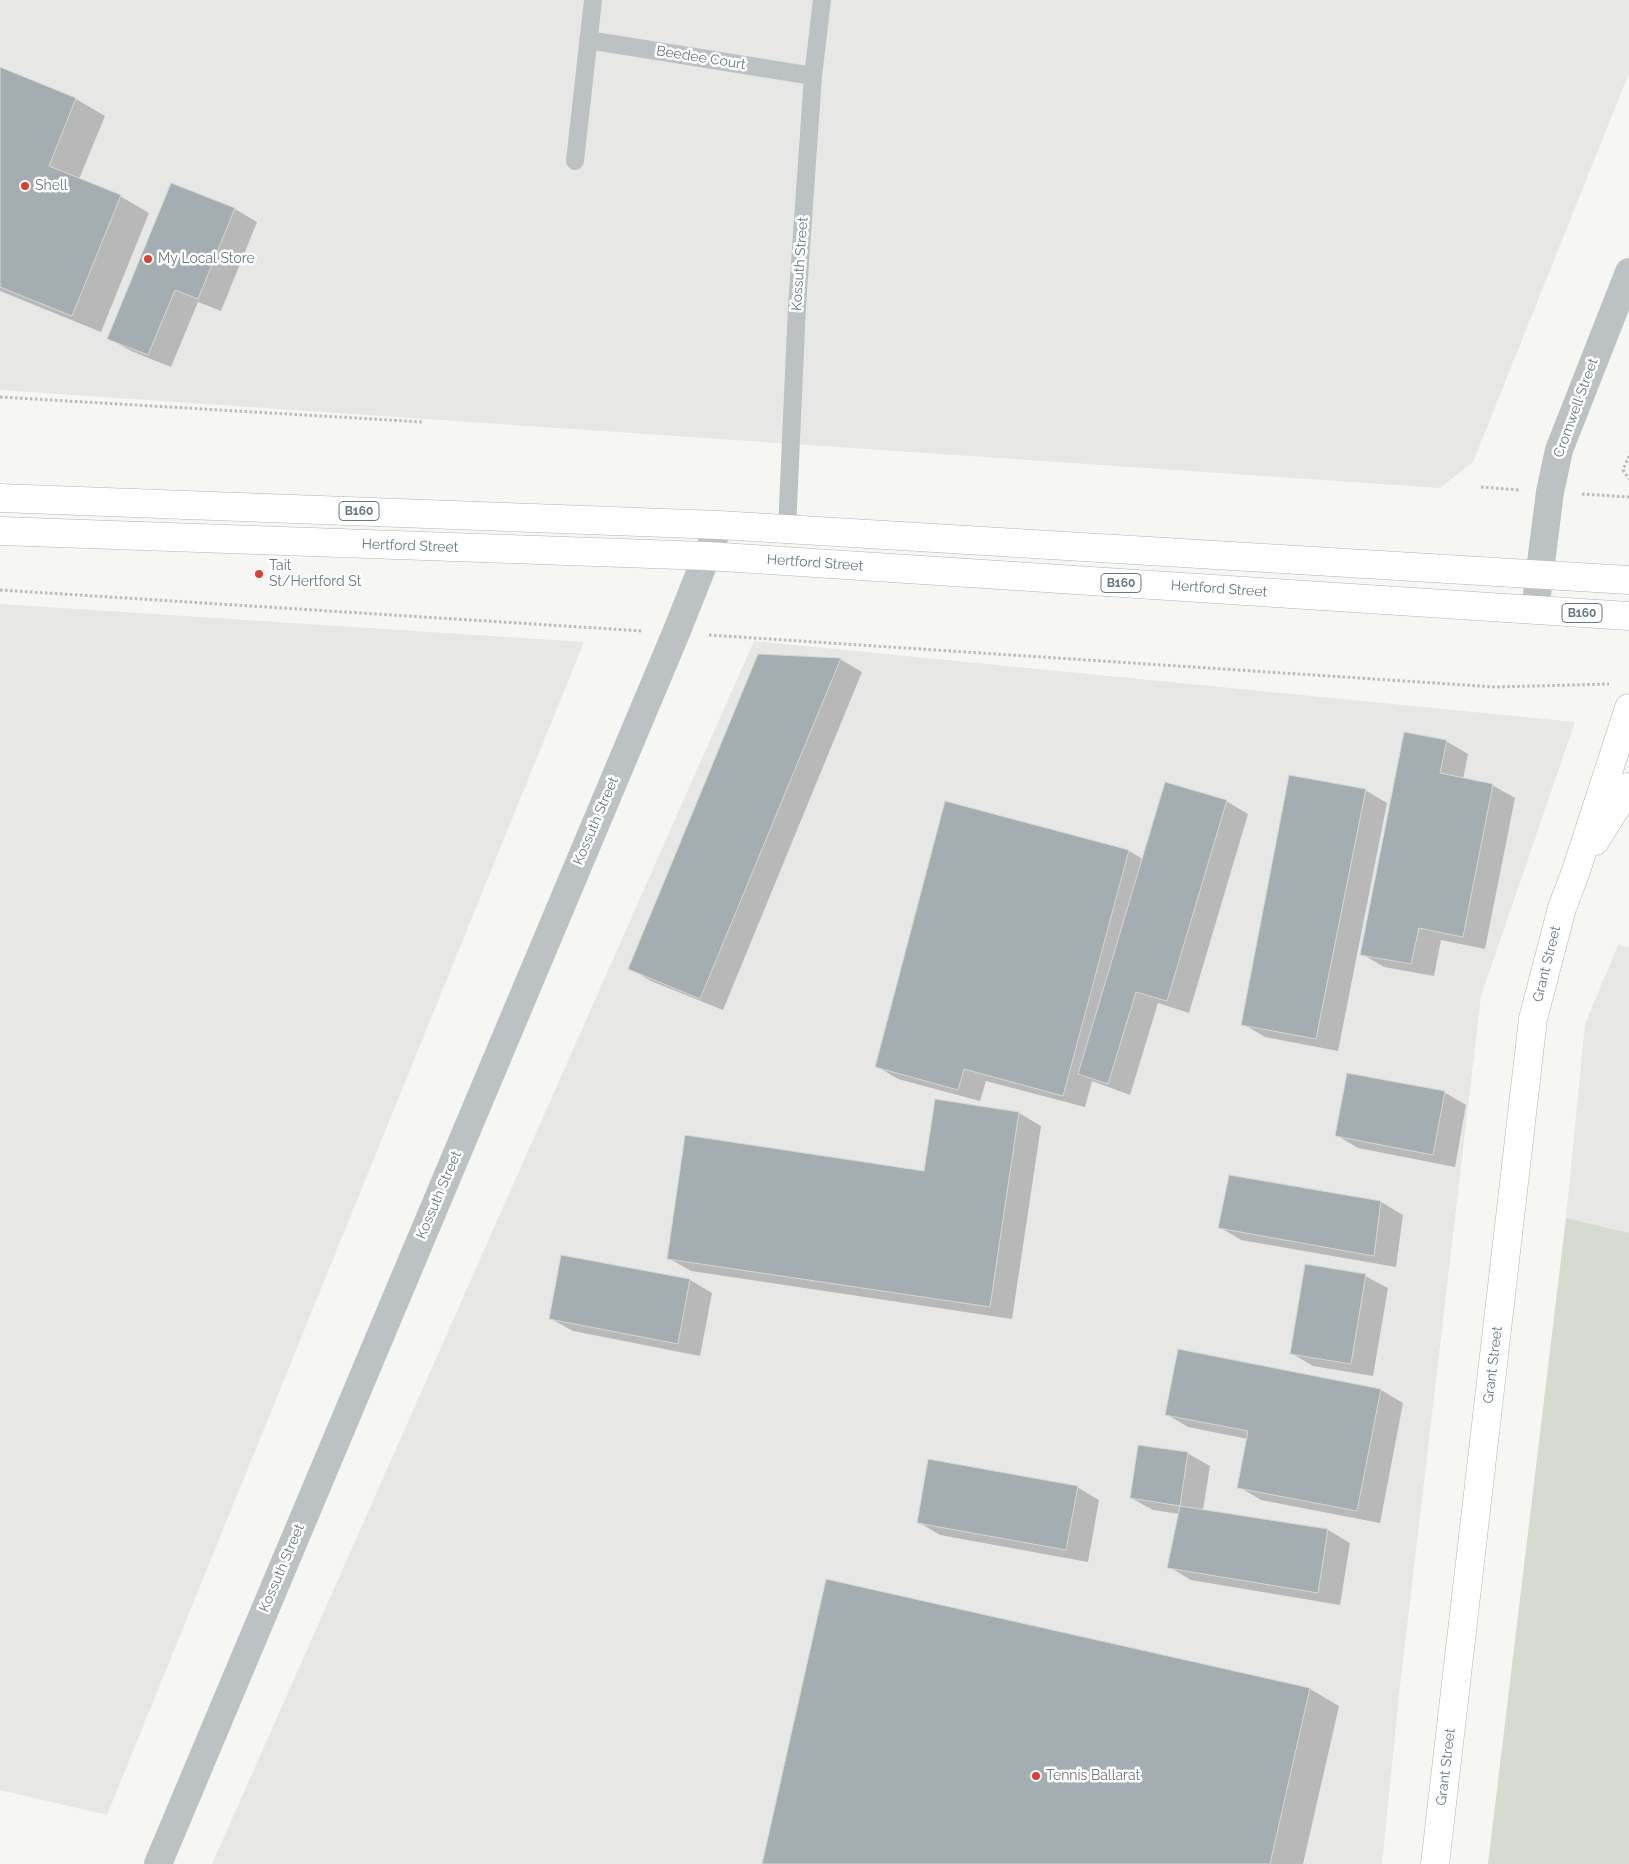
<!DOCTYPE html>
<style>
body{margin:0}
canvas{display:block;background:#f6f6f3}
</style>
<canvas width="1629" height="1864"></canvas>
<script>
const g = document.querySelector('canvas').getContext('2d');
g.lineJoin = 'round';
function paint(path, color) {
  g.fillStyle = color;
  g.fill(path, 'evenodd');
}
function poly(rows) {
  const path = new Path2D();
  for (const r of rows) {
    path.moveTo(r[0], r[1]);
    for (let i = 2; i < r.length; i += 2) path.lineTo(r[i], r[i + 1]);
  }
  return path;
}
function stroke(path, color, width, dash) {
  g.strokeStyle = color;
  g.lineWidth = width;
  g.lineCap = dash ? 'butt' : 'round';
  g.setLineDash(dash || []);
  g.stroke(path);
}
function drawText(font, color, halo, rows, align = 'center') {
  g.font = font + ' Raleway,sans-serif';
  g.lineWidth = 5;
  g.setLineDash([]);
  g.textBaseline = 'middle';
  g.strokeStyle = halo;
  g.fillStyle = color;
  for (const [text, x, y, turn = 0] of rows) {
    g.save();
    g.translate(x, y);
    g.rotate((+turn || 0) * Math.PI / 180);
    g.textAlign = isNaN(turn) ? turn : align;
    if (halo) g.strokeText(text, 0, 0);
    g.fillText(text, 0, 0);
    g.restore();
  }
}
const built = poly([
 [0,0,1629,0,1629,73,1473,462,1440,488,0,390],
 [0,604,584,642,107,1815,0,1790],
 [754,641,1575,722,1481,996,1400,1686,1382,1864,212,1864],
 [1618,945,1629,947,1629,1233,1566,1218,1585,1024]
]);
const green = poly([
 [1566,1218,1629,1233,1629,1864,1488,1864]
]);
const shadow = poly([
 [0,68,76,99,105,116,79,179,120,196,149,213,101,332,0,291],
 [172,184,235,209,257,222,221,311,198,302,171,367,131,351,108,338],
 [840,659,862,672,723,1010,651,981,629,968],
 [1446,741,1468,754,1463,779,1492,785,1515,798,1485,949,1441,940,1434,976,1384,967,1362,954],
 [1365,790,1387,803,1338,1051,1265,1037,1243,1024],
 [1226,801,1248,814,1189,1013,1158,1003,1130,1095,1092,1081,1085,1107,986,1081,980,1101,898,1079,876,1066,1129,851,1143,859],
 [1444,1092,1466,1105,1455,1167,1358,1148,1336,1135],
 [1019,1113,1041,1126,1012,1319,691,1271,668,1258,925,1173],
 [1230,1176,1381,1202,1403,1215,1396,1267,1241,1240,1219,1227],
 [1365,1276,1388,1288,1373,1376,1313,1366,1291,1353],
 [690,1280,712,1293,700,1356,573,1331,551,1319],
 [1381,1390,1403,1403,1380,1523,1261,1500,1239,1487,1248,1439,1188,1427,1166,1414],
 [1187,1453,1210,1466,1203,1510,1328,1530,1350,1543,1340,1605,1191,1580,1169,1567,1180,1514,1153,1510,1131,1498],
 [1077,1487,1099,1500,1088,1562,940,1535,918,1522],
 [1310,1689,1339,1706,1303,1864,763,1864]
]);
const building = poly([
 [0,67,76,98,49,166,121,195,72,316,0,287,0,67],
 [171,183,235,208,198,299,175,290,148,355,107,339,171,183],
 [758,654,841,658,700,999,628,969,758,654],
 [1404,732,1447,740,1440,773,1493,784,1463,937,1419,928,1411,964,1360,955,1404,732],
 [1289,775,1366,789,1316,1039,1241,1025,1289,775],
 [1165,782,1227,800,1167,1001,1136,992,1108,1084,1078,1074,1165,782],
 [945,801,1129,850,1063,1096,964,1069,958,1090,875,1067,945,801],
 [1347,1073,1445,1091,1433,1155,1335,1136,1347,1073],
 [935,1099,1019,1112,990,1307,667,1259,685,1135,924,1171,935,1099],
 [1229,1175,1381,1201,1374,1256,1218,1228,1229,1175],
 [561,1255,690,1279,678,1344,549,1319,561,1255],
 [1305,1264,1366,1274,1351,1364,1290,1354,1305,1264],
 [1178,1349,1381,1389,1357,1511,1237,1488,1248,1431,1165,1415,1178,1349],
 [1138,1445,1188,1452,1180,1506,1130,1498,1138,1445],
 [928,1459,1078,1486,1066,1550,917,1523,928,1459],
 [1180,1506,1328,1529,1318,1593,1167,1568,1180,1506],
 [826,1579,1310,1688,1270,1864,762,1864,826,1579]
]);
const path = poly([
 [0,397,423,422],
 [1629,456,1623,470,1629,479],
 [1481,487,1519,490],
 [1582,494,1629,497],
 [0,590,643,631],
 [709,635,1495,687,1609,684]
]);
const lane = poly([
 [588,40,813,76],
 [575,161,593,0],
 [787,529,797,306,813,76,822,0]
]);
const street = poly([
 [1535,610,1550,492,1559,450,1629,272],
 [158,1864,676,633,719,525]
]);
const secondary = poly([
 [1595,841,1629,787],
 [1435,1864,1533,1019,1562,908,1576,871,1629,708]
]);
const primary = poly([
 [0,498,719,525,1629,580],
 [0,531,707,556,1629,616]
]);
const markers = [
 [25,186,5,"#da412f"],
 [148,259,5,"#da412f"],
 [259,574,5,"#da412f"],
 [1036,1776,5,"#da412f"]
];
const shields = [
 [359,511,40],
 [1121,583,40],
 [1582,613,40]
];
const shieldNames = [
 ["B160",359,511],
 ["B160",1121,583],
 ["B160",1582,613]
];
const streetNames = [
 ["Beedee Court",701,58,9],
 ["Kossuth Street",800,264,-86],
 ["Cromwell Street",1576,408,-70],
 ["Hertford Street",410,546,2],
 ["Hertford Street",815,563,4],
 ["Hertford Street",1219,589,4],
 ["Kossuth Street",596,821,-67],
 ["Grant Street",1547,964,-76],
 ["Kossuth Street",439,1195,-67],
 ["Grant Street",1493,1365,-83],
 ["Kossuth Street",282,1568,-67],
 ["Grant Street",1446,1767,-83]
];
const poiNames = [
 ["Shell",35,186],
 ["My Local Store",158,259],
 ["Tait",269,566],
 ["St/Hertford St",269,582],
 ["Tennis Ballarat",1046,1776]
];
paint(built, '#e7e7e6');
paint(green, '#d6dbd2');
paint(shadow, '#0003');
paint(building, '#a4aeb2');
stroke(building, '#d7d7d5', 1);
stroke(secondary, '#b1b8bb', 29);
stroke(primary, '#b0b6b9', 29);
stroke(path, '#b9bcbe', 3, [2.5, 2.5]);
stroke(lane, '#bcc2c4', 18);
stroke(street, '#bcc2c4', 28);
stroke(secondary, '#fff', 28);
stroke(primary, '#fff', 28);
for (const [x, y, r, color] of markers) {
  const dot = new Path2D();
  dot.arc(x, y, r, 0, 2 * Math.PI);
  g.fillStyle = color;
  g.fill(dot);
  stroke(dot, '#fff', 2);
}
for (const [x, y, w] of shields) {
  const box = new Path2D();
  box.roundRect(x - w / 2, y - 9.5, w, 19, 4);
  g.fillStyle = '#fff';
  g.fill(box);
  stroke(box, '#667982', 1);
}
drawText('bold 12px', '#667982', null, shieldNames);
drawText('14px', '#667982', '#fff', streetNames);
drawText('14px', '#667982', '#fff', poiNames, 'left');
</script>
